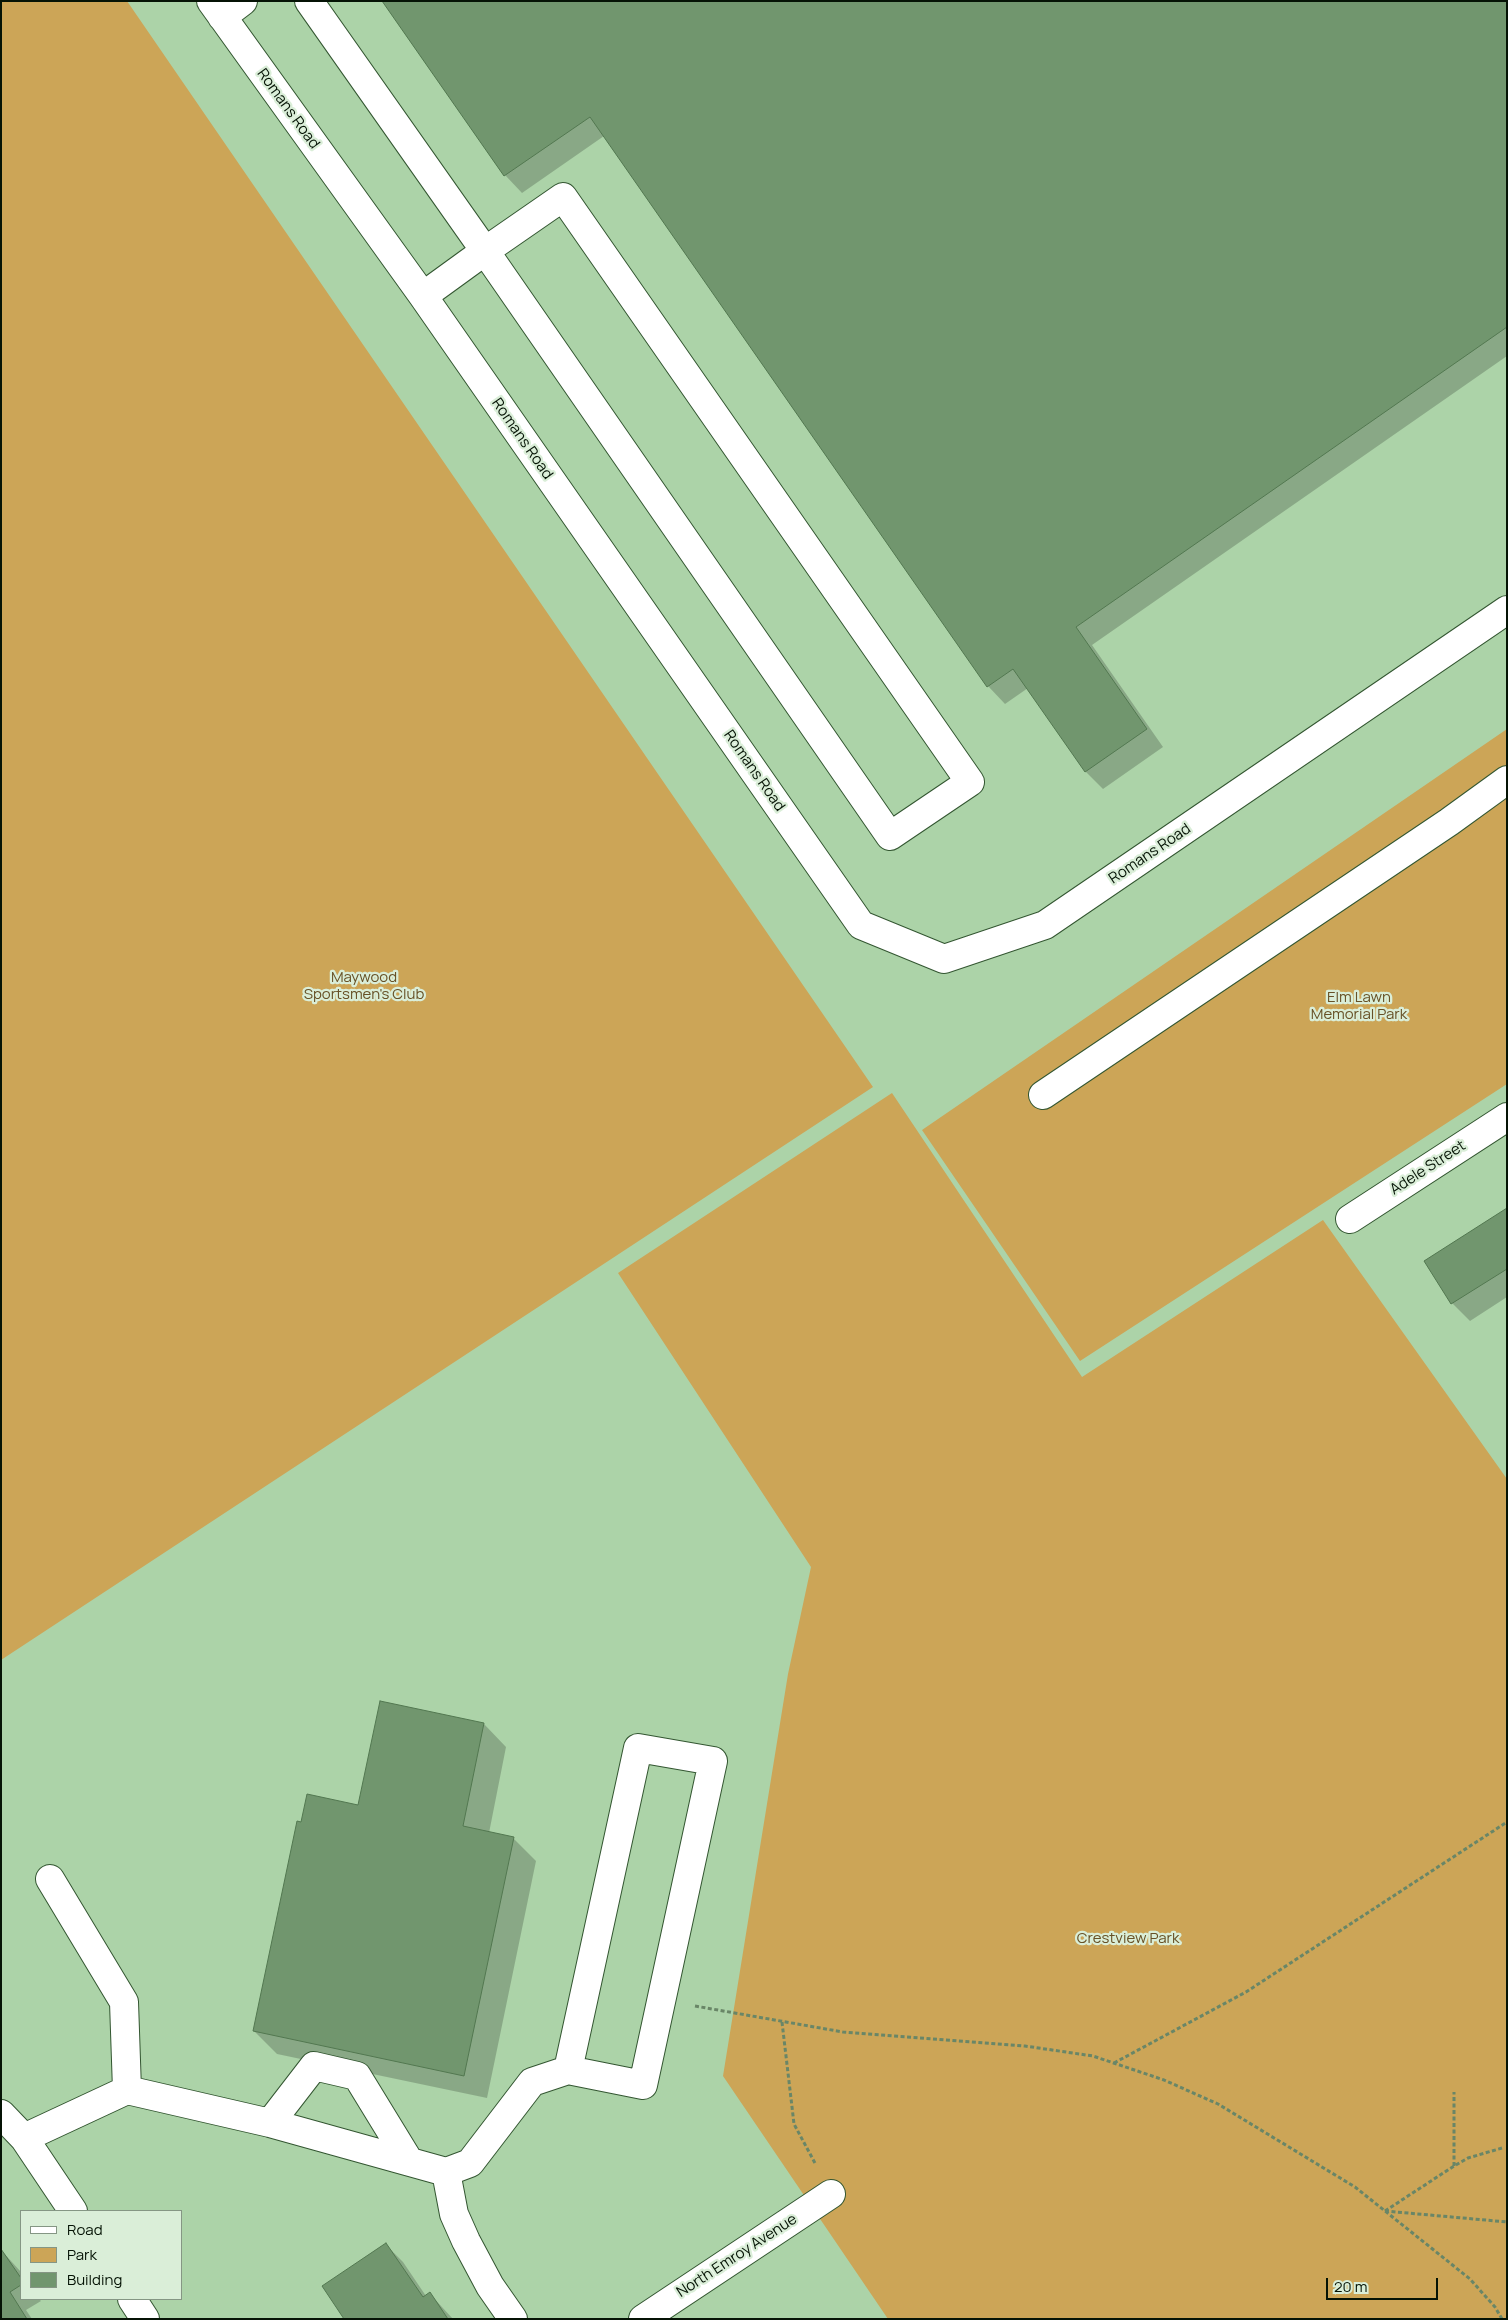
<!DOCTYPE html>
<style>
body{margin:0}
#map{position:relative;width:1508px;height:2320px;overflow:hidden;background:#acd3a8;font-family:Manrope,sans-serif}
canvas{display:block}
.frame{position:absolute;inset:0;border:2px solid #051305;pointer-events:none}
.legend{position:absolute;left:20px;top:2210px;width:162px;height:90px;box-sizing:border-box;background:#daeed8;border:1px solid #859684;margin:0;padding:6px 9px;list-style:none;font-size:15px;color:#051305}
.legend li{display:flex;align-items:center;gap:10px;height:25px}
.legend b{width:25px;border:1px solid #859684}
.scale{position:absolute;left:1326px;top:2278px;width:112px;height:22px;box-sizing:border-box;border:2px solid #051305;border-top:0;padding-left:6px;font-size:15px;line-height:18px;white-space:nowrap;color:#051305;-webkit-text-stroke:4px #daeed8;paint-order:stroke}
</style>
<div id="map">
<canvas width="1508" height="2320"></canvas>
<div class="frame"></div>
<ul class="legend">
<li><b style="height:6px;background:#fff"></b>Road</li>
<li><b style="height:14px;background:#cca557"></b>Park</li>
<li><b style="height:14px;background:#71966e"></b>Building</li>
</ul>
<div class="scale">20 m</div>
</div>
<script>
const g = document.querySelector('canvas').getContext('2d');
g.lineJoin = 'round';
function paint(path, color) {
  g.fillStyle = color;
  g.fill(path, 'evenodd');
}
function poly(rows) {
  const path = new Path2D();
  for (const r of rows) {
    path.moveTo(r[0], r[1]);
    for (let i = 2; i < r.length; i += 2) path.lineTo(r[i], r[i + 1]);
  }
  return path;
}
function stroke(path, color, width, dash) {
  g.strokeStyle = color;
  g.lineWidth = width;
  g.lineCap = dash ? 'butt' : 'round';
  g.setLineDash(dash || []);
  g.stroke(path);
}
function drawText(font, color, halo, rows, align = 'center') {
  g.font = font + ' Manrope,sans-serif';
  g.lineWidth = 4.5;
  g.setLineDash([]);
  g.textBaseline = 'middle';
  g.strokeStyle = halo;
  g.fillStyle = color;
  for (const [text, x, y, turn = 0] of rows) {
    g.save();
    g.translate(x, y);
    g.rotate((+turn || 0) * Math.PI / 180);
    g.textAlign = isNaN(turn) ? turn : align;
    if (halo) g.strokeText(text, 0, 0);
    g.fillText(text, 0, 0);
    g.restore();
  }
}
const green = poly([
 [1,1,127,1,873,1087,1,1660],
 [1507,729,1507,1084,1080,1361,922,1130],
 [892,1093,1082,1377,1323,1220,1507,1479,1507,2319,888,2319,723,2076,788,1674,811,1567,618,1273]
]);
const shadow = poly([
 [384,1,1507,1,1507,356,1092,645,1163,747,1103,789,1086,772,1028,688,1005,704,988,686,604,136,522,193,505,175],
 [1507,1210,1507,1297,1470,1321,1452,1303,1426,1261],
 [484,1724,506,1747,489,1833,513,1838,536,1861,487,2098,277,2054,254,2031,302,1824,359,1806],
 [386,2245,403,2262,426,2296,430,2294,453,2319,346,2319],
 [1,2250,21,2272,21,2299,39,2299,41,2301,26,2310,32,2319,1,2319]
]);
const building = poly([
 [382,1,1507,1,1507,327,1076,627,1147,729,1085,772,1013,669,987,687,590,117,504,176,382,1],
 [1507,1208,1507,1269,1451,1304,1424,1261,1507,1208],
 [380,1701,484,1723,463,1826,514,1837,464,2076,253,2031,297,1821,301,1822,307,1794,358,1805,380,1701],
 [386,2243,423,2297,430,2292,448,2319,344,2319,322,2286,386,2243],
 [1,2249,21,2278,21,2285,10,2292,27,2319,1,2319,1,2249]
]);
const path = poly([
 [695,2006,843,2032,1025,2046,1093,2056,1164,2080,1218,2104,1355,2187,1470,2279,1495,2307,1502,2319],
 [782,2022,794,2124,816,2165],
 [1114,2063,1246,1992,1507,1822],
 [1454,2166,1454,2092],
 [1385,2211,1454,2166,1468,2158,1502,2148],
 [1385,2211,1507,2222]
]);
const minor = poly([
 [211,1,423,296,861,925,944,959,1045,925,1507,610],
 [309,1,485,251,563,197,970,782,890,836,485,251,423,296],
 [222,17,243,1],
 [1043,1095,1449,822,1507,780],
 [1350,1219,1507,1117],
 [50,1879,124,2002,127,2090],
 [1,2114,24,2138,73,2211],
 [270,2123,314,2066,357,2076,409,2161],
 [24,2138,127,2090,270,2123,446,2172,470,2163,532,2082,568,2070,643,2085,713,1761,638,1748,568,2070],
 [446,2172,454,2214,466,2241,490,2286,513,2319],
 [132,2299,145,2319],
 [643,2319,831,2194]
]);
const streetNames = [
 ["Romans Road",288,109,54],
 ["Romans Road",522,439,55],
 ["Romans Road",754,771,55],
 ["Romans Road",1150,854,-34],
 ["Adele Street",1428,1168,-33],
 ["North Emroy Avenue",737,2256,-33]
];
const parkNames = [
 ["Maywood",364,978],
 ["Sportsmen's Club",364,995],
 ["Elm Lawn",1359,998],
 ["Memorial Park",1359,1015],
 ["Crestview Park",1128,1939]
];
paint(green, '#cca557');
paint(shadow, '#0003');
paint(building, '#71966e');
stroke(building, '#527750', 1);
stroke(minor, '#335631', 30);
stroke(path, '#698667', 3, [4, 2.5]);
stroke(minor, '#fff', 28);
drawText('15px', '#051305', '#daeed8', streetNames);
drawText('15px', '#675126', '#daeed8', parkNames);
</script>
